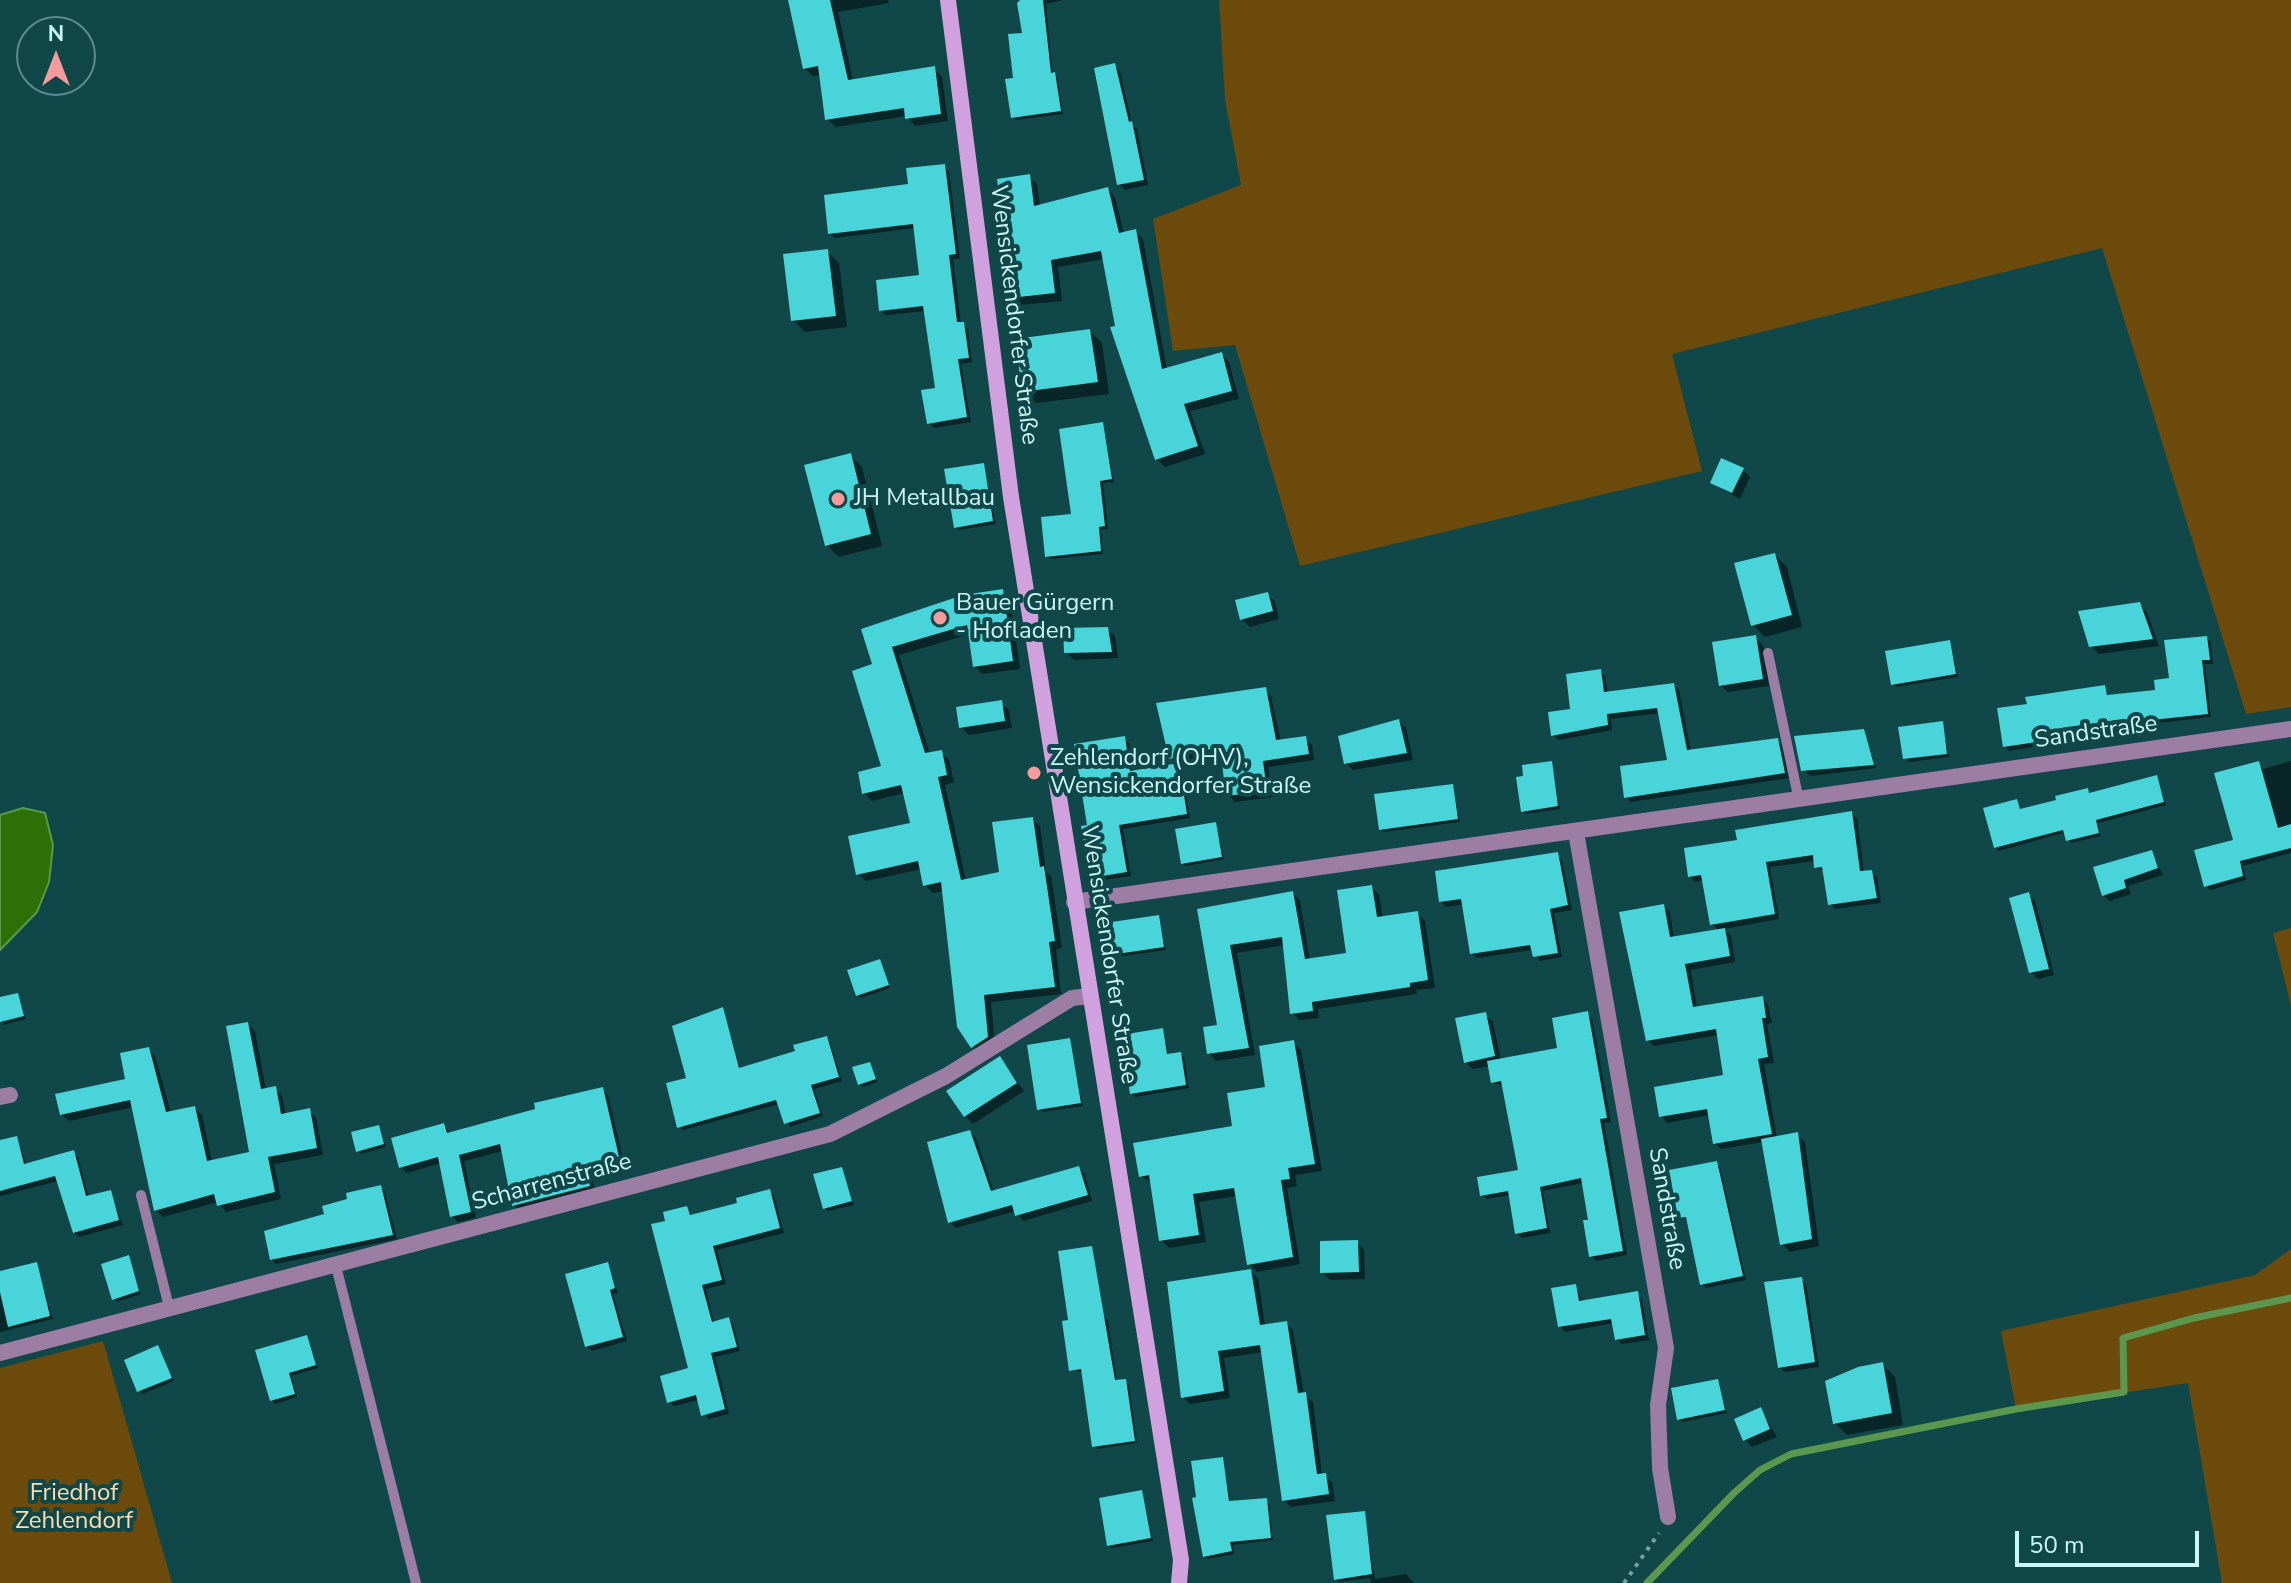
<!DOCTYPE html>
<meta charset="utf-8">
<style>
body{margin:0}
#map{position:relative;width:2291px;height:1583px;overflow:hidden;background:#104749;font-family:"Nunito Sans",sans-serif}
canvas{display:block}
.north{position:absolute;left:16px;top:16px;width:80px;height:80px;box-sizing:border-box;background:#104749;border:2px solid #5a8d8f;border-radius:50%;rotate:0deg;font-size:22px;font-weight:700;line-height:32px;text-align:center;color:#c9f6f7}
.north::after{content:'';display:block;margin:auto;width:28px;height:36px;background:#f59b9d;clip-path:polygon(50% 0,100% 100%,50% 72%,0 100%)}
.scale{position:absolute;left:2015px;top:1531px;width:184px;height:36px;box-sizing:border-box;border:4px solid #c9f6f7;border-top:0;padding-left:10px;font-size:24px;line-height:28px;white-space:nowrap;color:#c9f6f7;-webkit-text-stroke:6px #104749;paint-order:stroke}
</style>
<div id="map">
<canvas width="2291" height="1583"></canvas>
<div class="north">N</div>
<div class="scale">50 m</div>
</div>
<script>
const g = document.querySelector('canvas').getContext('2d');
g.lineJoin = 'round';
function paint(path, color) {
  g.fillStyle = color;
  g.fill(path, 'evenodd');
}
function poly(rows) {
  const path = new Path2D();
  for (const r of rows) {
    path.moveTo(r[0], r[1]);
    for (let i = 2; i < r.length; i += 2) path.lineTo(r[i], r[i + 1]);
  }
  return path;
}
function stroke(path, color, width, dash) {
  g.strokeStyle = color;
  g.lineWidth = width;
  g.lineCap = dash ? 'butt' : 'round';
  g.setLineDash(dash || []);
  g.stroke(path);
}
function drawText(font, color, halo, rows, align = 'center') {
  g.font = font + ' "Nunito Sans",sans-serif';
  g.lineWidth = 8;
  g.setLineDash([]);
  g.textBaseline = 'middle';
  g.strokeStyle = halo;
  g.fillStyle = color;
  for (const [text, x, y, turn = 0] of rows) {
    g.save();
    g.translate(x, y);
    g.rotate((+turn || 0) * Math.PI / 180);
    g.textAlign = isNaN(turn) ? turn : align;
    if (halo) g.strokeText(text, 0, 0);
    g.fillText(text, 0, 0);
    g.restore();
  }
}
const green = poly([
 [1219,0,2291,0,2291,707,2246,714,2102,248,1672,354,1702,471,1300,566,1235,345,1173,351,1153,219,1241,185,1225,100],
 [2291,928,2291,1006,2273,933],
 [2291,1249,2291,1583,2222,1583,2188,1383,2016,1409,2001,1331,2255,1275],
 [103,1341,172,1583,0,1583,0,1368]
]);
const water = poly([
 [23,808,45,813,53,845,49,882,37,912,0,950,0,815,23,808]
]);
const shadow = poly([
 [790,0,888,0,889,3,838,12,853,81,934,68,942,77,948,121,915,126,907,116,836,127,827,119,821,75,813,76,804,68],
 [1019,0,1063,0,1046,4,1053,75,1058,78,1063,114,1016,120,1013,117,1025,34],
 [1114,66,1120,71,1132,124,1137,129,1148,185,1125,190,1119,184],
 [944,166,949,171,960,259,953,259,961,324,968,329,972,362,961,364,971,422,934,428,929,423,937,390,926,311,886,315,881,310,921,277,915,228,835,238,830,233],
 [1029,176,1037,184,1040,207,1108,189,1115,197,1124,234,1135,231,1143,239,1167,370,1221,354,1229,362,1239,399,1190,411,1205,454,1165,467,1157,459,1117,328,1104,259,1058,267,1062,301,1020,305,1012,297],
 [827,251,839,263,847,327,805,332,793,320],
 [1090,331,1102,343,1109,394,1036,403,1024,391],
 [1103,424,1114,482,1103,483,1108,529,1101,530,1103,554,1050,559,1047,556,1073,516],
 [850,455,862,467,882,546,839,557,827,545],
 [983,465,996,524,959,530,956,527],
 [1743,470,1750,477,1740,499,1712,483],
 [1775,555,1787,567,1802,627,1765,637,1753,625],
 [1002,591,1010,599,1020,669,982,674,975,666,970,634,899,655,930,754,941,752,949,760,954,782,945,785,966,881,1001,874,1033,819,1040,826,1046,872,1051,876,1062,948,1056,949,1061,994,991,1002,995,1045,980,1054,973,1046,944,891,933,893,925,885,922,869,866,881,858,874,912,824,905,793,872,801,864,793,884,768,875,666,864,631],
 [1267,594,1275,602,1279,619,1250,627,1242,619],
 [2139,604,2147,612,2159,646,2099,654,2091,646],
 [1107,629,1115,636,1118,658,1074,660,1066,652],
 [1755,637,1763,645,1769,686,1728,692,1720,685],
 [2206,638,2211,642,2213,664,2205,664,2211,717,2130,726,2127,723,2039,736,2040,746,2009,751,2005,746,2029,705,2104,687,2110,697,2157,692],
 [1950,642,1958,677,1896,687,1893,684],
 [1600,671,1605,676,1608,694,1674,685,1679,690,1691,752,1777,740,1782,746,1789,778,1631,802,1626,797,1669,762,1660,713,1611,719,1612,730,1559,740,1553,735],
 [1265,690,1271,696,1281,742,1305,738,1312,745,1314,760,1268,767,1272,797,1235,802,1228,795,1223,753,1177,764,1171,758],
 [1001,703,1009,710,1012,728,969,735,961,727],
 [1399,721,1406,728,1413,760,1353,770,1346,763],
 [1942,723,1949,757,1909,762,1905,758],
 [1863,731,1876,768,1811,776,1803,770],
 [1124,738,1129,743,1133,772,1178,765,1182,770,1190,818,1123,829,1131,876,1096,881,1092,877,1089,827],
 [2291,761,2291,853,2243,866,2246,880,2210,890,2206,886,2235,841,2258,763,2263,769],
 [1551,763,1560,809,1526,814,1523,811,1526,778],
 [2156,777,2166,805,2098,823,2101,836,2071,843,2066,832,1999,851,1996,847,2017,801,2022,811,2087,790,2091,794],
 [1453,786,1460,822,1384,832,1381,829],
 [1851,813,1857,818,1864,873,1872,872,1877,877,1881,903,1835,909,1830,904,1825,872,1816,867,1815,861,1770,867,1779,919,1724,929,1731,936,1735,962,1691,970,1697,1009,1762,998,1768,1004,1772,1023,1767,1024,1774,1063,1764,1064,1777,1138,1798,1135,1805,1142,1819,1246,1790,1252,1782,1244,1763,1142,1721,1149,1715,1143,1710,1115,1667,1123,1661,1116,1725,1077,1719,1035,1654,1046,1647,1040,1663,906,1670,912,1674,939,1719,931,1712,924,1704,880,1695,882,1690,876,1739,842],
 [1216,824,1224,859,1186,866,1183,863],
 [2151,852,2163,875,2128,886,2131,894,2110,901,2103,895],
 [1557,855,1562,860,1572,910,1554,913,1562,957,1540,961,1533,950,1477,958,1471,953,1464,904,1446,907,1441,901],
 [1372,887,1379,895,1383,919,1418,913,1425,921,1435,988,1416,990,1417,994,1318,1009,1319,1018,1300,1020,1292,1013,1285,945,1237,953,1255,1055,1216,1061,1209,1053,1219,1027,1200,910,1293,893,1300,901,1310,961,1348,955],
 [2028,894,2035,901,2054,975,2038,979,2031,972],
 [1158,917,1166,950,1108,958,1104,955],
 [879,961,890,988,861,998,858,995],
 [17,995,26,1019,3,1025,0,999],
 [723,1010,741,1070,797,1053,827,1038,830,1042,842,1081,814,1089,823,1116,790,1127,779,1104,683,1130,679,1126,688,1080],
 [1485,1014,1493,1022,1501,1060,1560,1050,1587,1014,1592,1018,1611,1122,1604,1123,1627,1255,1596,1261,1591,1256,1590,1222,1583,1183,1543,1191,1550,1233,1522,1238,1517,1233,1511,1195,1487,1199,1482,1195,1521,1171,1503,1086,1493,1082,1490,1066,1473,1069,1465,1062],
 [248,1024,255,1031,266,1090,275,1088,282,1096,286,1115,309,1110,316,1118,323,1155,274,1164,281,1199,226,1212,218,1202,163,1217,156,1210,134,1107,69,1121,61,1114,128,1080,148,1049,155,1056,171,1113,195,1108,202,1115,212,1162,251,1153],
 [1163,1030,1169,1056,1180,1054,1184,1057,1189,1088,1135,1097,1132,1093],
 [1069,1040,1083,1106,1043,1112,1039,1109],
 [1293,1042,1301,1050,1322,1171,1295,1175,1297,1186,1287,1188,1300,1264,1257,1272,1249,1264,1238,1196,1199,1202,1206,1242,1169,1248,1161,1240,1153,1183,1140,1176,1234,1128,1267,1088],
 [1000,1058,1024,1091,973,1124,965,1116],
 [870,1064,878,1082,863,1087,859,1084],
 [602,1089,608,1095,624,1163,591,1170,595,1192,520,1211,514,1205,503,1151,464,1161,476,1218,458,1222,452,1216,441,1163,407,1173,401,1167,444,1125,451,1134],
 [379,1127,386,1147,361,1154,358,1151],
 [970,1132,976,1138,994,1192,1078,1168,1085,1174,1092,1201,1023,1221,1016,1211,956,1228,950,1222],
 [17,1138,27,1165,73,1153,78,1157,89,1198,110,1192,123,1225,79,1237,74,1232,59,1181,0,1196,0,1143],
 [1716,1163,1720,1167,1746,1280,1706,1288,1702,1284,1689,1220,1680,1217],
 [842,1169,854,1205,828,1211,824,1208],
 [380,1187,385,1192,397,1239,276,1264,271,1259,326,1216],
 [769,1191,774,1196,784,1233,717,1250,726,1284,706,1289,714,1323,729,1319,733,1324,740,1351,715,1357,729,1414,708,1419,699,1400,674,1406,669,1402,690,1369,667,1222,687,1208,692,1216,740,1204],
 [1357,1242,1364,1250,1365,1279,1330,1280,1322,1272],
 [1091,1248,1104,1317,1108,1320,1117,1382,1129,1384,1137,1443,1097,1449,1083,1372,1071,1370,1071,1322],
 [128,1257,141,1294,117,1302,114,1298],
 [36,1264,53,1319,0,1332,0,1273],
 [607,1264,618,1293,613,1294,627,1341,592,1351,587,1346],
 [1250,1271,1258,1278,1265,1326,1286,1323,1293,1330,1304,1395,1313,1402,1322,1475,1332,1482,1335,1501,1291,1507,1284,1500,1263,1352,1224,1358,1230,1398,1190,1404,1183,1397],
 [1801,1279,1806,1284,1819,1367,1785,1372,1779,1367],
 [1575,1286,1583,1302,1637,1294,1642,1299,1649,1340,1622,1344,1617,1339,1614,1323,1565,1332,1560,1326],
 [307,1337,318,1368,291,1376,297,1397,275,1404,272,1400],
 [157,1348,174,1381,142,1394,126,1361],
 [1883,1365,1895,1377,1903,1425,1847,1435,1835,1423],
 [1717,1381,1727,1413,1682,1422,1679,1419],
 [1761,1410,1777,1437,1752,1447,1745,1439],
 [1222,1459,1231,1503,1266,1500,1269,1504,1273,1540,1233,1545,1234,1554,1208,1559,1205,1556],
 [1142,1493,1153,1541,1112,1548,1109,1545],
 [1364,1513,1375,1579,1406,1574,1414,1583,1371,1583,1370,1578,1339,1582,1336,1579]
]);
const stream = poly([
 [1647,1583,1734,1493,1760,1470,1791,1454,2016,1409,2124,1392,2123,1338,2194,1318,2291,1298]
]);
const building = poly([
 [788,0,830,0,848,80,935,66,941,114,905,119,904,108,825,120,818,66,803,69],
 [1020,0,1043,0,1051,73,1055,72,1061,111,1011,118,1005,79,1013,78,1008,34,1022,33,1017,3],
 [1115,63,1129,122,1132,121,1144,180,1117,185,1094,68],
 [945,164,956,254,949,255,957,322,964,322,969,358,958,359,967,417,927,424,921,390,935,388,923,306,879,311,876,280,919,275,913,224,828,234,824,195,908,184,906,168],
 [1030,174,1034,206,1108,187,1119,233,1136,229,1162,369,1222,352,1232,391,1184,404,1198,446,1155,460,1110,327,1115,326,1101,251,1051,260,1055,293,1010,298,997,179],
 [828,249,836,316,791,321,783,254],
 [1090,329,1098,382,1022,392,1015,339],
 [1103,422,1112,479,1100,481,1105,526,1099,527,1101,551,1045,557,1041,517,1071,514,1059,429],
 [851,453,871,534,825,546,804,465],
 [1721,458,1744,468,1732,493,1710,483],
 [984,463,993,521,954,528,944,469],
 [1775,553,1792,615,1751,626,1734,563],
 [1003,589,1013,661,973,667,967,625,892,647,925,753,942,750,947,775,938,777,961,880,999,872,992,822,1033,817,1040,867,1044,866,1055,941,1049,942,1055,987,984,995,988,1037,971,1048,957,1027,941,882,923,886,918,861,856,875,848,836,910,823,901,785,862,794,858,772,881,766,852,671,872,664,861,629,963,595],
 [1268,592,1273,611,1240,620,1235,600],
 [2140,602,2153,639,2089,647,2078,611],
 [1108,627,1112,652,1064,653,1063,628],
 [1756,635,1763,679,1719,686,1712,642],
 [2207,636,2210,660,2202,660,2208,714,2124,723,2123,719,2035,732,2037,742,2003,747,1997,708,2027,704,2025,697,2105,685,2107,695,2155,690,2154,680,2169,678,2164,640],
 [1950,640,1956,674,1891,685,1885,651],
 [1601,669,1604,692,1674,683,1687,750,1778,738,1785,773,1624,798,1620,766,1667,760,1657,708,1607,714,1608,725,1551,736,1548,712,1570,709,1566,674],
 [1266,687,1276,740,1306,736,1309,754,1263,761,1267,791,1226,796,1220,747,1169,759,1156,703],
 [1002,700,1005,721,959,728,956,707],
 [1399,719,1407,753,1344,764,1338,736],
 [1943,721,1947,754,1903,759,1898,727],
 [1864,729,1874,765,1801,771,1794,736],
 [1125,736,1130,771,1179,763,1187,814,1119,825,1127,872,1090,878,1081,826,1087,825,1074,744],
 [1552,761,1558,806,1521,812,1516,777,1523,776,1522,765],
 [2259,761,2278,828,2291,824,2291,848,2240,861,2243,876,2204,887,2194,850,2233,840,2214,773],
 [2157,775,2164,802,2096,820,2099,833,2066,841,2063,830,1994,848,1983,808,2017,799,2020,809,2056,800,2055,796,2088,788,2089,793],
 [1453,784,1458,819,1379,830,1374,794],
 [1852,811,1860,871,1872,870,1877,898,1828,905,1822,867,1814,868,1813,855,1766,862,1775,914,1710,925,1701,875,1688,877,1684,848,1737,840,1735,830],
 [1216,822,1222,857,1181,864,1175,829],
 [2152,850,2158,868,2124,880,2126,888,2102,896,2093,867],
 [1558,852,1568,905,1550,909,1558,953,1533,957,1530,945,1470,954,1461,899,1439,902,1435,871],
 [1372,885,1377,917,1418,911,1428,980,1410,983,1410,987,1312,1002,1313,1011,1290,1014,1282,937,1230,945,1249,1048,1207,1054,1203,1027,1217,1025,1197,909,1293,891,1305,959,1346,953,1337,890],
 [2029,892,2049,969,2029,973,2009,898],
 [1664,904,1670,937,1725,928,1730,956,1685,964,1693,1007,1763,996,1766,1018,1762,1018,1768,1057,1758,1059,1772,1134,1713,1144,1707,1109,1659,1117,1654,1087,1723,1075,1716,1029,1646,1041,1619,912],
 [1159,915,1164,947,1103,956,1098,924],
 [880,959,889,985,856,996,847,970],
 [18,993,24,1016,0,1022,0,997],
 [723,1007,739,1068,795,1051,793,1045,827,1036,839,1077,811,1085,820,1113,784,1124,776,1100,677,1128,666,1083,686,1078,672,1026],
 [1588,1011,1607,1118,1600,1119,1623,1251,1589,1257,1583,1220,1588,1220,1581,1178,1540,1187,1547,1228,1515,1234,1508,1191,1480,1196,1477,1177,1518,1170,1501,1081,1491,1083,1487,1061,1557,1048,1552,1018],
 [1486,1012,1495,1056,1464,1063,1455,1018],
 [248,1022,261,1089,276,1086,281,1114,310,1108,317,1148,268,1157,275,1192,217,1206,214,1194,154,1211,130,1100,60,1115,55,1094,125,1079,120,1053,149,1047,166,1112,195,1106,207,1161,249,1152,226,1026],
 [1163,1028,1167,1054,1181,1052,1186,1085,1130,1094,1121,1035],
 [1070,1038,1081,1103,1037,1110,1027,1045],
 [1294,1040,1315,1164,1288,1168,1290,1179,1281,1180,1293,1257,1247,1265,1234,1188,1193,1194,1199,1235,1159,1241,1149,1175,1139,1177,1133,1143,1232,1126,1227,1093,1265,1087,1259,1046],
 [1000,1056,1017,1083,964,1117,946,1091],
 [870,1062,876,1079,858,1085,852,1067],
 [603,1087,619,1157,586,1164,590,1186,512,1206,500,1144,459,1155,471,1212,450,1217,438,1157,399,1168,391,1138,444,1123,447,1133,535,1109,534,1103],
 [379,1125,384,1144,356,1152,351,1132],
 [970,1130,991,1191,1079,1166,1088,1195,1015,1216,1012,1205,948,1223,927,1142],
 [1798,1132,1812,1239,1780,1245,1761,1139],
 [17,1136,24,1164,74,1150,86,1196,111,1190,119,1220,73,1233,55,1176,0,1191,0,1140],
 [1717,1161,1743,1276,1700,1285,1686,1217,1678,1218,1669,1170],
 [842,1167,852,1201,823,1209,813,1174],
 [381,1185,393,1235,270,1260,264,1231,324,1214,322,1206,347,1199,346,1193],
 [770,1189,780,1228,713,1246,722,1280,702,1285,712,1322,729,1317,737,1347,711,1353,725,1409,701,1416,696,1395,667,1403,660,1376,688,1368,651,1224,665,1221,663,1212,687,1206,690,1215,737,1203,736,1198],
 [1358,1240,1359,1272,1320,1273,1320,1241],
 [1092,1246,1115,1380,1126,1379,1135,1441,1092,1447,1081,1369,1069,1371,1062,1321,1068,1320,1058,1251],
 [129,1255,139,1291,112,1300,101,1264],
 [37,1262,50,1316,8,1327,0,1292,0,1271],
 [608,1262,615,1288,610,1290,623,1337,585,1347,565,1274],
 [1251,1269,1260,1325,1287,1321,1298,1393,1306,1392,1317,1474,1326,1473,1329,1494,1282,1501,1260,1345,1218,1351,1224,1391,1181,1398,1167,1282],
 [1802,1277,1815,1362,1778,1368,1764,1282],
 [1576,1284,1579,1301,1638,1291,1645,1335,1615,1340,1611,1319,1558,1327,1551,1288],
 [307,1335,316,1365,289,1373,295,1394,270,1401,255,1350],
 [158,1345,172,1378,137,1392,124,1360],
 [1883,1362,1892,1413,1833,1424,1825,1381,1858,1367],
 [1718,1379,1725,1410,1677,1420,1671,1388],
 [1761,1407,1770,1429,1743,1441,1734,1419],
 [1223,1457,1229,1501,1267,1498,1271,1538,1230,1542,1232,1551,1203,1557,1192,1498,1196,1497,1191,1461],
 [1142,1490,1151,1538,1107,1546,1099,1498],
 [1365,1511,1372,1574,1334,1580,1326,1515]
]);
const path = poly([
 [1624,1583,1659,1533]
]);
const service = poly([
 [1768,653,1799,801],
 [141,1195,169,1307],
 [336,1266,416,1583]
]);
const minor = poly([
 [1576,832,1666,1348,1658,1405,1660,1468,1668,1517],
 [1074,902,2291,729],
 [0,1097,10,1095],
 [0,1353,830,1134,946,1076,1072,998,1090,996]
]);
const secondary = poly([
 [948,0,1011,497,1181,1560,1179,1583]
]);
const markers = [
 [838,499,8,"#f59b9d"],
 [940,618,8,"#f59b9d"],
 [1034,773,8,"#f59b9d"]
];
const streetNames = [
 ["Wensickendorfer Straße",1013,315,83],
 ["Sandstraße",2096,733,-8],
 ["Wensickendorfer Straße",1108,955,81],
 ["Scharrenstraße",552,1183,-15],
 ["Sandstraße",1666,1209,80]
];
const poiNames = [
 ["JH Metallbau",854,499],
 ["Bauer Gürgern",956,604],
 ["- Hofladen",956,632],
 ["Zehlendorf (OHV),",1050,759],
 ["Wensickendorfer Straße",1050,787]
];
const parkNames = [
 ["Friedhof",74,1494],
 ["Zehlendorf",74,1522]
];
paint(green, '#6c4b0d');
paint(water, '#2c7006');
stroke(water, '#5b984e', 2);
paint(shadow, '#0007');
stroke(stream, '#5b984e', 7);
paint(building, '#48d4d9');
stroke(path, '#71a3a4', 4, [4, 6]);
stroke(service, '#9c7ea5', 10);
stroke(minor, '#9c7ea5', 16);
stroke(secondary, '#d1a1df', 16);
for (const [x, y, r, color] of markers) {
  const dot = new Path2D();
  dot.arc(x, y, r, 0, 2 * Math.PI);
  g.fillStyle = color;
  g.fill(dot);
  stroke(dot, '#104749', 3);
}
drawText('24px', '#c9f6f7', '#104749', streetNames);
drawText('24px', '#c9f6f7', '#104749', poiNames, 'left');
drawText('24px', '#fdddae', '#104749', parkNames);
</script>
